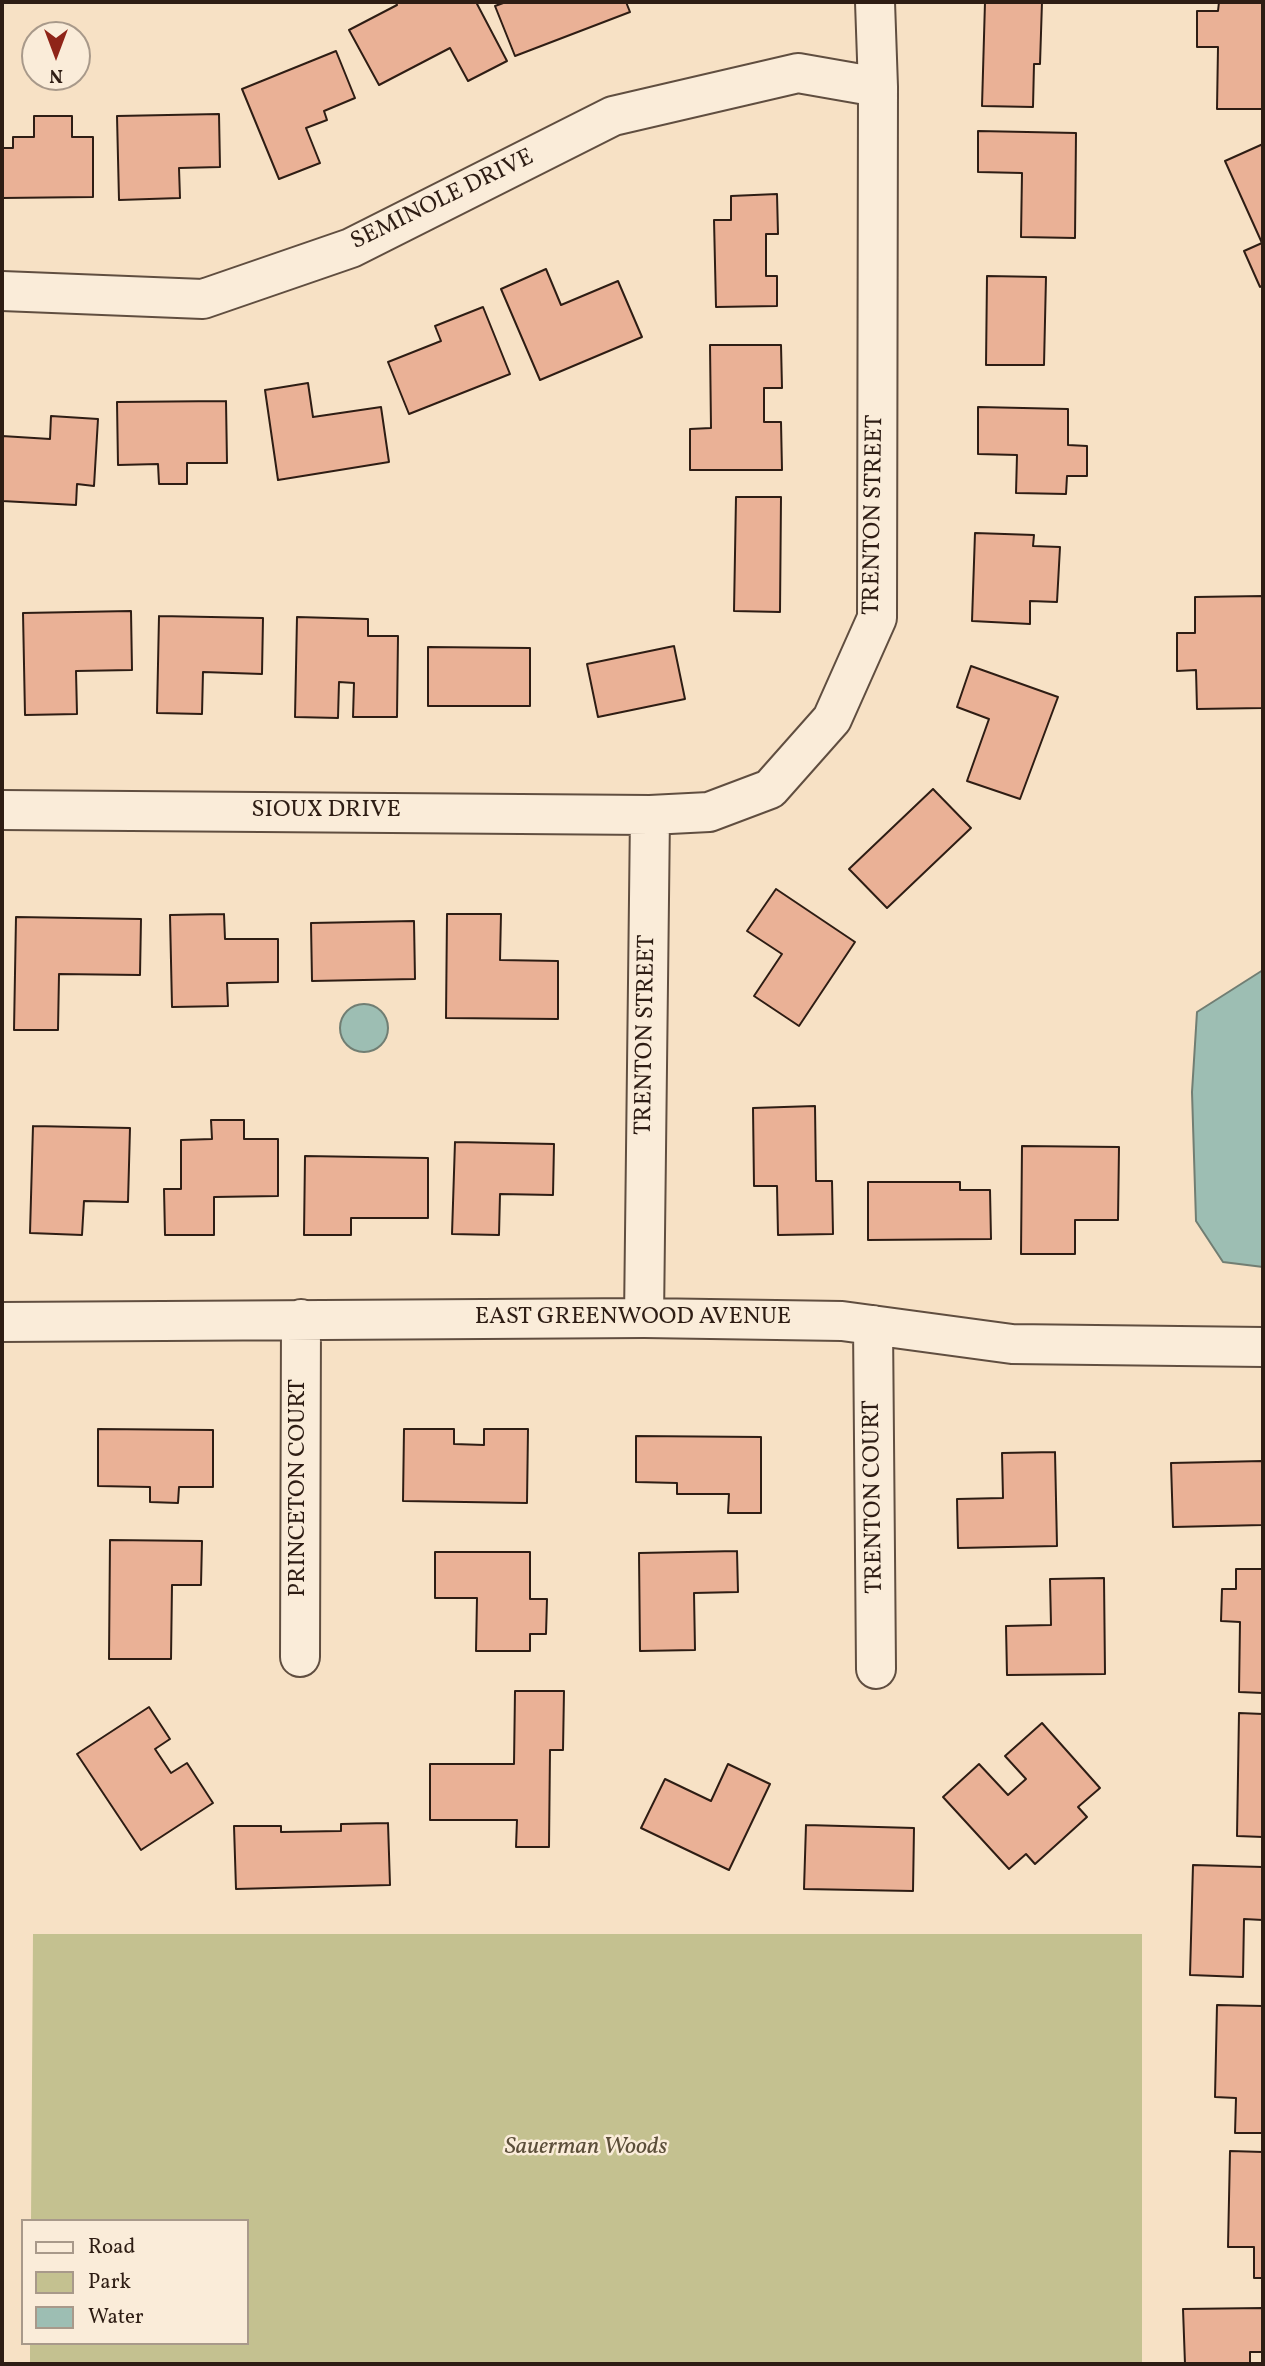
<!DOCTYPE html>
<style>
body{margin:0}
#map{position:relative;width:1265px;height:2366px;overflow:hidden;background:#f7e1c5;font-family:Vollkorn,serif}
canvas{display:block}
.frame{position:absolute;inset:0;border:4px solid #2e1d14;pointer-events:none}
.legend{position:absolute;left:21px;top:2219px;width:228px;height:126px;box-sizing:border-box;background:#faecd9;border:2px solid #a8998a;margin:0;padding:9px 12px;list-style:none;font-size:21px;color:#2e1d14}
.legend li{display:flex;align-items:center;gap:14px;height:35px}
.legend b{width:35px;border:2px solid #a8998a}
.north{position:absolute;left:21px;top:21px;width:70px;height:70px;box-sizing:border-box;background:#faecd9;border:2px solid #a8998a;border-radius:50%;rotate:180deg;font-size:19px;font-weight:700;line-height:28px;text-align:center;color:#2e1d14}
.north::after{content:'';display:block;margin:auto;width:24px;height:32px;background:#8f2418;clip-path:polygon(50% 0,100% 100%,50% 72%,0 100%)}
</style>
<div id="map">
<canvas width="1265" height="2366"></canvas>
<div class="frame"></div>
<ul class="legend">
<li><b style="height:9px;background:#faecd9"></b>Road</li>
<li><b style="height:19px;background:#c4c190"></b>Park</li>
<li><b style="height:19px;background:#9dbeb3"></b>Water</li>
</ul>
<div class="north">N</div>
</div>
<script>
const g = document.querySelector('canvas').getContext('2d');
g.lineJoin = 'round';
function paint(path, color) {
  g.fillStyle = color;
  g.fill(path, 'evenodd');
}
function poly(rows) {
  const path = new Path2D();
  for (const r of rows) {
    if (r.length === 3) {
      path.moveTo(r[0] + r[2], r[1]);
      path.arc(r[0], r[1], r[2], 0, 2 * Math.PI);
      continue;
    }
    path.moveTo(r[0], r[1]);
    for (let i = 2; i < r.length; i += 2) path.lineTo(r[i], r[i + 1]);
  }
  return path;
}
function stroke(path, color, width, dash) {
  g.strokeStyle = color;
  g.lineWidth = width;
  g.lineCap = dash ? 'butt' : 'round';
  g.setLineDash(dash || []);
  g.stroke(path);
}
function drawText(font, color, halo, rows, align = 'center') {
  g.font = font + ' Vollkorn,serif';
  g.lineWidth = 5;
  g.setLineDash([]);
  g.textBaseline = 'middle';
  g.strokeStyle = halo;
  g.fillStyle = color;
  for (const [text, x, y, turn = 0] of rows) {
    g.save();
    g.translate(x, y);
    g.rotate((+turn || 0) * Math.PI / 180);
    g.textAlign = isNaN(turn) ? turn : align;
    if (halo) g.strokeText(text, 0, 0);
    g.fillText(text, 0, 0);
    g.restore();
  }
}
const green = poly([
 [33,1934,1142,1934,1142,2364,30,2364,30,2343,247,2343,247,2221,31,2221]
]);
const water = poly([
 [1263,970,1263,1267,1223,1262,1196,1221,1192,1092,1197,1012,1263,970],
 [364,1028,24]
]);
const building = poly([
 [396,2,476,2,507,61,468,81,450,48,379,85,349,30,397,5,396,2],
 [506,2,626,2,630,12,515,56,495,6,506,2],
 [985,2,1042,2,1040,64,1034,64,1033,107,982,106,985,2],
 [1219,2,1263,2,1263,109,1217,109,1218,47,1197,47,1197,11,1218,11,1219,2],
 [336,51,355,98,324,111,327,120,306,128,320,163,279,179,242,89,336,51],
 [219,114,220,167,179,168,180,198,119,200,117,116,219,114],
 [34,116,72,116,72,137,93,137,93,197,2,198,2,148,13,148,13,137,34,137,34,116],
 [978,131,1076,133,1075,238,1021,237,1022,173,978,172,978,131],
 [1263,144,1263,285,1260,287,1244,251,1262,243,1225,161,1263,144],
 [777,194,778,234,766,234,766,276,777,276,777,306,716,307,714,220,731,220,731,196,777,194],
 [546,269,561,305,618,281,642,337,540,380,501,289,546,269],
 [987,276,1046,277,1044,365,986,365,987,276],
 [483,307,510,374,409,414,388,362,441,341,435,326,483,307],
 [710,345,781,345,782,388,764,388,764,422,781,422,782,470,690,470,690,429,711,428,710,345],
 [308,383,313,417,381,407,389,462,278,480,265,390,308,383],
 [226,401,227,463,187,463,187,484,159,484,158,464,118,465,117,402,226,401],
 [978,407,1068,409,1068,445,1087,446,1087,476,1067,476,1066,494,1016,493,1017,455,978,454,978,407],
 [51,416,98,419,94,486,77,484,76,505,2,501,2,436,50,439,51,416],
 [736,497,781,497,780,612,734,611,736,497],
 [975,533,1034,535,1033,546,1060,547,1057,602,1030,601,1030,624,972,621,975,533],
 [1263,596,1263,708,1197,709,1196,670,1177,671,1177,633,1195,633,1195,597,1263,596],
 [131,611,132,670,76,671,77,714,25,715,23,613,131,611],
 [159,616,263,618,262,674,203,672,202,714,157,713,159,616],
 [297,617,368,619,368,636,398,636,397,717,353,717,354,683,339,682,338,718,295,717,297,617],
 [674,646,685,699,598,717,587,664,674,646],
 [428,647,530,648,530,706,428,706,428,647],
 [971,666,1058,697,1020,799,967,781,989,719,957,707,971,666],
 [933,789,971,828,887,908,849,869,933,789],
 [776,889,855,942,799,1026,754,996,782,954,747,931,776,889],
 [224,914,225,939,278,939,278,982,227,983,228,1006,172,1007,170,915,224,914],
 [447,914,501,914,500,960,558,961,558,1019,446,1018,447,914],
 [16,917,141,919,140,975,59,974,58,1030,14,1030,16,917],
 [414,921,415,979,312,981,311,923,414,921],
 [815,1106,816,1181,832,1181,833,1234,778,1235,777,1186,754,1186,753,1108,815,1106],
 [211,1120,244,1120,244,1139,278,1139,278,1196,214,1197,214,1235,165,1235,164,1189,181,1189,181,1140,212,1139,211,1120],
 [33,1126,130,1128,128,1202,84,1201,82,1235,30,1233,33,1126],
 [455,1142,554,1144,553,1195,500,1194,499,1235,452,1234,455,1142],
 [1022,1146,1119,1147,1118,1220,1075,1220,1075,1254,1021,1254,1022,1146],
 [305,1156,428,1158,428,1218,351,1218,351,1235,304,1235,305,1156],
 [868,1182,960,1182,960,1190,990,1190,991,1239,868,1240,868,1182],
 [98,1429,213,1430,213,1487,179,1487,178,1503,150,1502,150,1487,98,1486,98,1429],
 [404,1429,454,1429,454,1444,484,1445,484,1429,528,1429,527,1503,403,1501,404,1429],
 [636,1436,761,1437,761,1513,728,1513,729,1494,677,1494,677,1483,636,1482,636,1436],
 [1055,1452,1057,1546,958,1548,957,1499,1003,1498,1002,1453,1055,1452],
 [1263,1461,1263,1525,1173,1527,1171,1463,1263,1461],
 [110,1540,202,1541,201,1585,172,1585,171,1659,109,1659,110,1540],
 [737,1551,738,1592,694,1593,695,1650,640,1651,639,1553,737,1551],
 [435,1552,530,1552,530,1599,547,1599,546,1634,530,1634,530,1651,476,1651,477,1598,435,1598,435,1552],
 [1236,1569,1263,1569,1263,1693,1239,1692,1240,1622,1221,1621,1222,1589,1236,1589,1236,1569],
 [1104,1578,1105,1674,1007,1675,1006,1626,1051,1625,1050,1579,1104,1578],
 [515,1691,564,1691,563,1750,550,1750,549,1847,516,1847,517,1820,430,1820,430,1764,514,1764,515,1691],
 [149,1707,170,1739,155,1749,171,1773,187,1763,213,1803,141,1850,77,1754,149,1707],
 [1239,1713,1263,1714,1263,1837,1237,1836,1239,1713],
 [1042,1723,1100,1788,1078,1807,1087,1817,1035,1864,1026,1854,1009,1869,943,1797,979,1764,1008,1795,1026,1779,1005,1756,1042,1723],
 [728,1764,770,1784,729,1870,641,1828,665,1779,711,1801,728,1764],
 [388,1823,390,1885,236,1889,234,1826,281,1826,281,1832,341,1831,341,1824,388,1823],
 [806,1825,914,1828,913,1891,804,1889,806,1825],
 [1193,1865,1263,1867,1263,1920,1244,1919,1243,1977,1190,1975,1193,1865],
 [1217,2005,1263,2006,1263,2133,1235,2133,1236,2098,1215,2097,1217,2005],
 [1230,2151,1263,2152,1263,2278,1254,2278,1254,2247,1228,2247,1230,2151],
 [1263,2308,1263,2352,1250,2352,1250,2364,1185,2364,1183,2309,1263,2308]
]);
const street = poly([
 [2,291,203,299,351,248,613,116,798,73,878,87],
 [2,810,650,815,709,812,770,789,832,719,877,618,878,87,875,2],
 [644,1318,650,815],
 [2,1322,644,1318,842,1321,1012,1344,1263,1347],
 [873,1325,876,1669],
 [300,1657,301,1319]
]);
const streetNames = [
 ["SEMINOLE DRIVE",443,201,-26],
 ["TRENTON STREET",875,515,-89],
 ["SIOUX DRIVE",326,812],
 ["TRENTON STREET",647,1035,-89],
 ["EAST GREENWOOD AVENUE",633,1319],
 ["PRINCETON COURT",300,1488,-90],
 ["TRENTON COURT",875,1497,-91]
];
const parkNames = [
 ["Sauerman Woods",586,2149]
];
paint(green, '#c4c190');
paint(water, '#9dbeb3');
stroke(water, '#717e73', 2);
paint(building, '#eab196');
stroke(building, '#2e1d14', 2);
stroke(street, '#604e40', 42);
stroke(street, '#faecd9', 38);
drawText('24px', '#2e1d14', '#faecd9', streetNames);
drawText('italic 24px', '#5b4e39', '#faecd9', parkNames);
</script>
